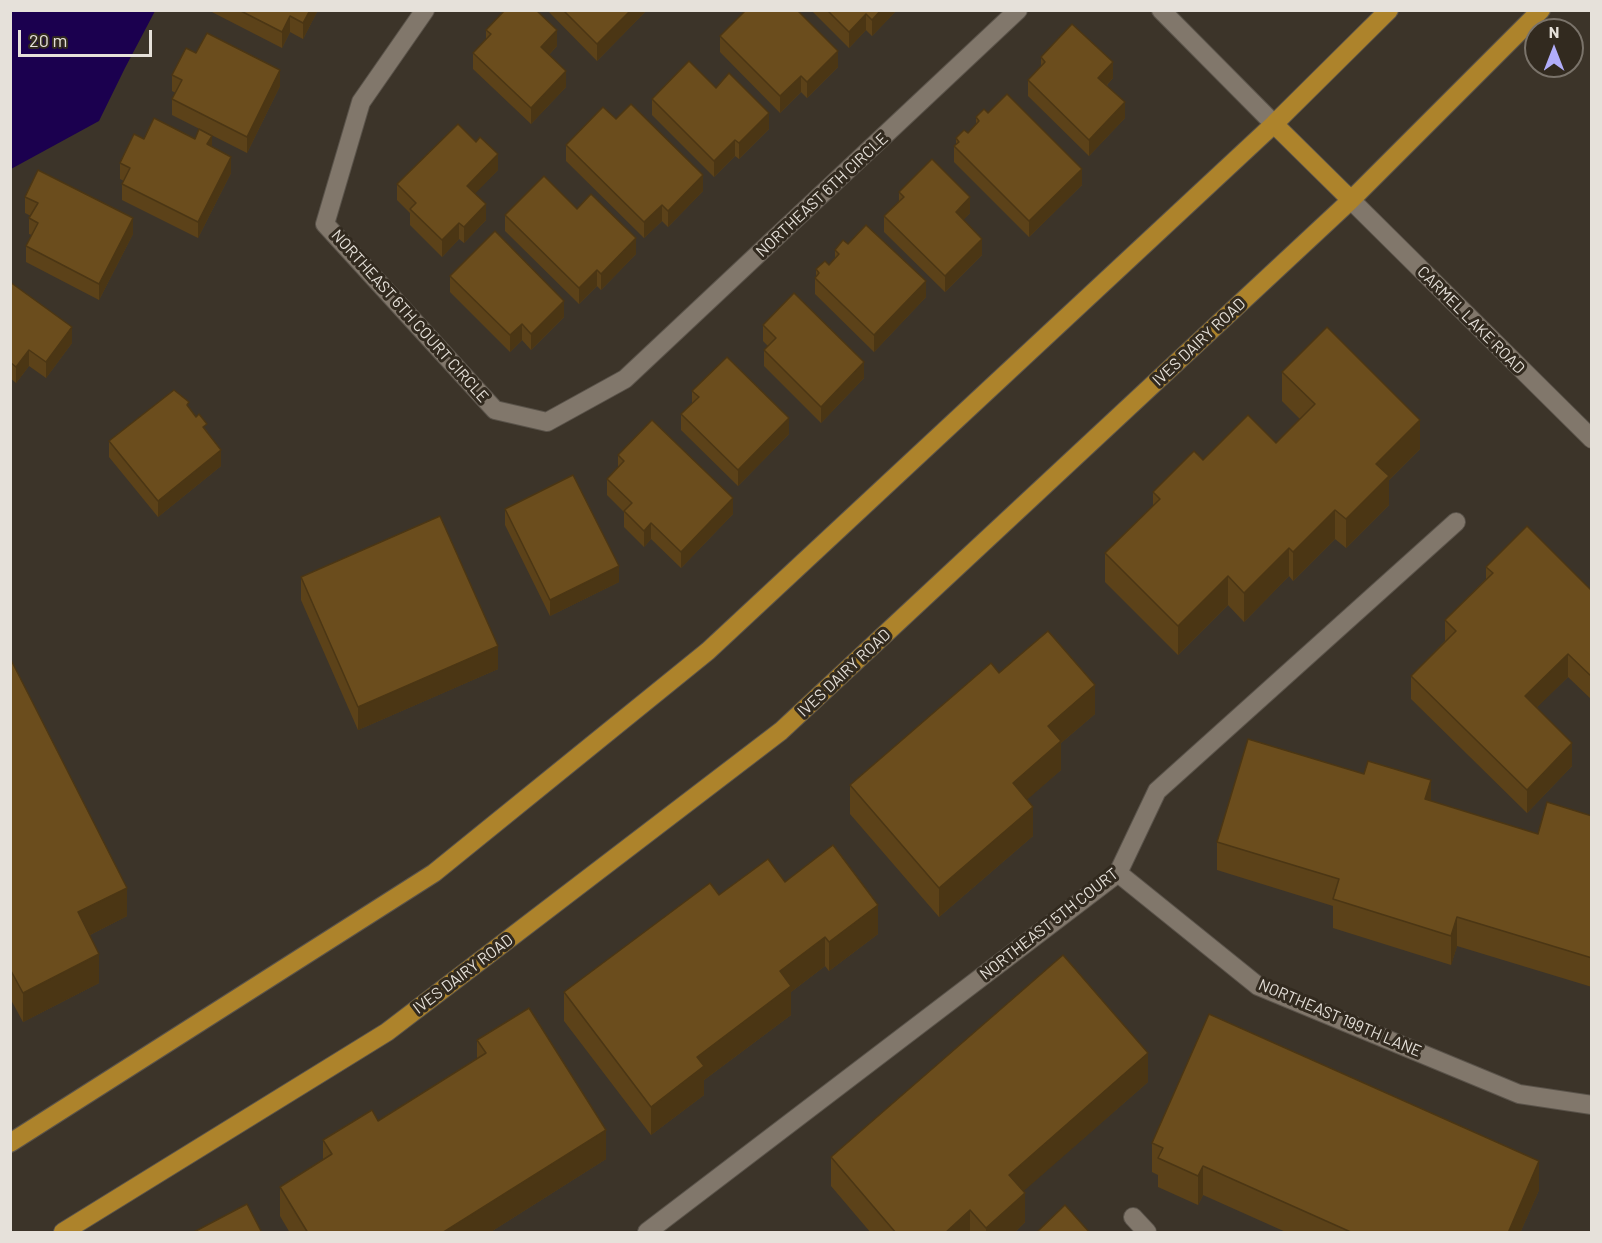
<!DOCTYPE html>
<style>
body{margin:0}
#map{position:relative;width:1602px;height:1243px;overflow:hidden;background:#3c3429;font-family:Barlow,sans-serif}
canvas{display:block}
.frame{position:absolute;inset:0;border:12px solid #e6e1da;pointer-events:none}
.north{position:absolute;left:1524px;top:18px;width:60px;height:60px;box-sizing:border-box;background:#322a1f;border:2px solid #7a736a;border-radius:50%;rotate:0deg;font-size:16px;font-weight:700;line-height:24px;text-align:center;color:#e6e1da}
.north::after{content:'';display:block;margin:auto;width:21px;height:27px;background:#b1adfa;clip-path:polygon(50% 0,100% 100%,50% 72%,0 100%)}
.scale{position:absolute;left:18px;top:30px;width:134px;height:27px;box-sizing:border-box;border:3px solid #e6e1da;border-top:0;padding-left:8px;font-size:18px;line-height:21px;white-space:nowrap;color:#e6e1da;-webkit-text-stroke:4px #322a1f;paint-order:stroke}
</style>
<div id="map">
<canvas width="1602" height="1243"></canvas>
<div class="frame"></div>
<div class="north">N</div>
<div class="scale">20 m</div>
</div>
<script>
const g = document.querySelector('canvas').getContext('2d');
g.lineJoin = 'round';
function paint(path, color) {
  g.fillStyle = color;
  g.fill(path, 'evenodd');
}
function poly(rows) {
  const path = new Path2D();
  for (const r of rows) {
    path.moveTo(r[0], r[1]);
    for (let i = 2; i < r.length; i += 2) path.lineTo(r[i], r[i + 1]);
  }
  return path;
}
function stroke(path, color, width, dash) {
  g.strokeStyle = color;
  g.lineWidth = width;
  g.lineCap = dash ? 'butt' : 'round';
  g.setLineDash(dash || []);
  g.stroke(path);
}
function drawText(font, color, halo, rows, align = 'center') {
  g.font = font + ' Barlow,sans-serif';
  g.lineWidth = 6;
  g.setLineDash([]);
  g.textBaseline = 'middle';
  g.strokeStyle = halo;
  g.fillStyle = color;
  for (const [text, x, y, turn = 0] of rows) {
    g.save();
    g.translate(x, y);
    g.rotate((+turn || 0) * Math.PI / 180);
    g.textAlign = isNaN(turn) ? turn : align;
    if (halo) g.strokeText(text, 0, 0);
    g.fillText(text, 0, 0);
    g.restore();
  }
}
const water = poly([
 [11,10,155,11,125,68,99,121,11,169]
]);
const minor = poly([
 [425,10,361,102,325,224,495,410,547,422,625,379,1018,10],
 [1161,10,1274,124],
 [1351,200,1592,439],
 [1118,873,1258,986,1519,1094,1592,1105],
 [1133,1217,1147,1232],
 [647,1232,1118,873,1157,791,1456,522]
]);
const major = poly([
 [1274,124,1351,200],
 [10,1143,434,873,708,651,1274,124,1389,10],
 [63,1232,387,1032,781,731,1351,200,1541,10]
]);
const wall = poly([
 [208,10,318,10,303,39,290,32,282,48],
 [547,10,647,10,597,61],
 [811,10,897,10,872,36,866,30,849,48],
 [486,30,557,46,549,55,566,87,531,124,473,69,473,53,486,39],
 [720,36,838,67,807,98,801,92,780,113,720,52],
 [196,53,280,86,247,153,172,115,172,99,176,93,172,91,172,75],
 [1041,57,1113,78,1107,85,1125,118,1089,156,1028,96,1028,80,1041,67],
 [652,99,769,129,739,159,735,156,714,177,652,115],
 [988,113,1082,185,1029,237,954,162,954,146,956,145,956,138,968,133,976,124,976,117],
 [616,119,703,191,668,227,662,221,644,238,566,161,566,145],
 [144,139,195,139,212,146,231,173,198,238,122,200,122,184,124,181,120,179,120,163],
 [498,170,475,193,486,220,464,243,459,239,442,257,410,225,410,213,397,200,397,184],
 [899,192,970,213,963,220,982,255,945,292,884,232,884,216,899,201],
 [25,197,133,234,99,300,26,262,26,246,32,235,29,234,29,218,31,216,25,213],
 [577,209,636,254,601,290,597,286,579,304,505,231,505,215],
 [848,244,926,297,874,352,815,294,815,278,816,277,816,269,829,265,835,258,835,250],
 [450,276,564,317,531,350,522,340,510,352,450,292],
 [10,282,72,343,46,378,29,366,16,383,10,378],
 [763,325,864,378,821,423,764,366,764,350,768,346,763,341],
 [1282,372,1420,449,1389,480,1389,505,1346,548,1335,539,1293,581,1289,576,1244,622,1228,605,1178,655,1105,582,1105,553,1153,506,1153,492,1203,460,1276,443,1300,419,1282,401],
 [692,391,789,434,738,486,681,430,681,414,692,403],
 [189,409,207,431,221,466,158,517,109,457,109,441],
 [618,455,733,514,681,568,651,539,644,547,624,527,624,512,607,495,607,479,618,467],
 [505,509,619,582,550,616,505,525],
 [1486,567,1592,591,1592,700,1568,677,1537,707,1572,766,1527,813,1411,699,1411,676,1445,641,1445,620,1486,579],
 [301,577,498,669,358,730,301,600],
 [10,658,127,916,90,935,99,983,23,1022,10,998],
 [999,673,1095,714,1061,743,1061,770,1027,799,1033,836,939,917,850,814,850,785],
 [1364,774,1431,801,1538,834,1592,816,1592,987,1457,946,1451,965,1333,928,1333,906,1217,870,1217,842],
 [785,882,878,934,829,971,825,966,791,992,791,1015,704,1080,704,1095,651,1135,564,1021,564,992,719,895],
 [477,1040,606,1159,489,1233,290,1233,280,1216,280,1187,323,1160,323,1140,378,1121,477,1059],
 [1148,1082,1023,1191,1025,1222,1014,1233,871,1233,831,1186,831,1157],
 [1152,1143,1539,1190,1520,1233,1288,1233,1203,1195,1198,1205,1158,1187,1158,1175,1152,1172]
]);
const shadedWall = poly([
 [310,10,318,10,303,39,303,23],
 [631,10,647,10,597,61,597,44],
 [881,10,897,10,872,36,872,20],
 [866,14,866,30,849,48,849,32],
 [290,16,290,32,282,48,282,32],
 [557,30,557,46,541,63,541,47],
 [838,51,838,67,807,98,807,82],
 [1113,62,1113,78,1098,94,1098,78],
 [280,70,280,86,247,153,247,137],
 [566,71,566,87,531,124,531,108],
 [801,76,801,92,780,113,780,96],
 [1125,102,1125,118,1089,156,1089,140],
 [769,113,769,129,739,159,739,143],
 [212,136,212,152,207,144],
 [735,140,735,156,714,177,714,161],
 [498,154,498,170,467,202,467,186],
 [231,157,231,173,198,238,198,222],
 [1082,169,1082,185,1029,237,1029,221],
 [703,175,703,191,668,227,668,211],
 [970,197,970,213,956,228,956,212],
 [486,204,486,220,464,243,464,227],
 [662,205,662,221,644,238,644,222],
 [133,218,133,234,99,300,99,284],
 [459,223,459,239,442,257,442,240],
 [636,238,636,254,601,290,601,274],
 [982,239,982,255,945,292,945,276],
 [597,270,597,286,579,304,579,288],
 [926,281,926,297,874,352,874,335],
 [564,301,564,317,531,350,531,334],
 [522,324,522,340,510,352,510,335],
 [72,327,72,343,46,378,46,362],
 [29,350,29,366,16,383,16,367],
 [864,362,864,378,821,423,821,407],
 [789,418,789,434,738,486,738,470],
 [1420,420,1420,449,1389,480,1389,505,1346,548,1346,519,1376,464],
 [221,450,221,466,158,517,158,501],
 [733,498,733,514,681,568,681,552],
 [1335,510,1335,539,1293,581,1293,552],
 [651,523,651,539,644,547,644,531],
 [1289,548,1289,576,1244,622,1244,593],
 [619,566,619,582,550,616,550,600],
 [1228,576,1228,605,1178,655,1178,626],
 [498,646,498,669,358,730,358,707],
 [1568,654,1568,677,1525,719,1525,696],
 [1095,685,1095,714,1061,743,1061,770,1013,812,1013,783,1048,726],
 [1572,743,1572,766,1527,813,1527,790],
 [1431,780,1431,809,1425,799],
 [1033,807,1033,836,939,917,939,888],
 [127,888,127,916,78,941,78,912],
 [878,905,878,934,829,971,829,942],
 [1457,917,1457,946,1451,965,1451,936],
 [825,937,825,966,791,992,791,1015,704,1080,704,1095,651,1135,651,1107,697,1057,780,971],
 [99,954,99,983,23,1022,23,993],
 [1148,1053,1148,1082,1009,1204,1009,1175],
 [606,1130,606,1159,489,1233,442,1233],
 [1539,1161,1539,1190,1520,1233,1508,1233],
 [1203,1166,1203,1195,1198,1205,1198,1176],
 [1025,1193,1025,1222,1014,1233,986,1233,986,1228],
 [970,1210,970,1233,945,1233]
]);
const building = poly([
 [239,10,310,10,303,23,290,16,282,32,239,10],
 [505,10,536,10,557,30,541,47,566,71,531,108,473,53,491,34,486,30,505,10],
 [563,10,631,10,597,44,563,10],
 [746,10,797,10,838,51,807,82,801,76,780,96,720,36,746,10],
 [827,10,881,10,872,20,866,14,849,32,827,10],
 [1072,24,1113,62,1098,78,1125,102,1089,140,1028,80,1045,62,1041,57,1072,24],
 [207,33,280,70,247,137,172,99,182,80,172,75,186,48,196,53,207,33],
 [689,61,716,88,729,73,769,113,739,143,735,140,714,161,652,99,689,61],
 [1007,94,1082,169,1029,221,954,146,959,142,956,138,964,130,968,133,979,121,976,117,984,109,988,113,1007,94],
 [631,104,703,175,668,211,662,205,644,222,566,145,603,107,616,119,631,104],
 [154,118,195,139,199,129,212,136,207,144,231,157,198,222,122,184,130,168,120,163,134,134,144,139,154,118],
 [458,124,476,142,480,137,498,154,467,186,486,204,464,227,459,223,442,240,410,209,416,203,397,184,458,124],
 [932,159,970,197,956,212,982,239,945,276,884,216,904,197,899,192,932,159],
 [38,170,133,218,99,284,26,246,38,223,29,218,38,203,25,197,38,170],
 [544,176,577,209,591,194,636,238,601,274,597,270,579,288,505,215,544,176],
 [866,225,926,281,874,335,815,278,819,273,816,269,825,261,829,265,839,254,835,250,843,240,848,244,866,225],
 [495,231,564,301,531,334,522,324,510,335,450,276,495,231],
 [10,282,72,327,46,362,29,350,16,367,10,362,10,282],
 [794,293,864,362,821,407,764,350,776,338,763,325,794,293],
 [1327,327,1420,420,1376,464,1389,476,1346,519,1335,510,1293,552,1289,548,1244,593,1228,576,1178,626,1105,553,1160,499,1153,492,1194,451,1203,460,1248,415,1276,443,1315,404,1282,372,1327,327],
 [727,357,789,418,738,470,681,414,699,397,692,391,727,357],
 [174,390,189,402,187,405,196,417,199,414,207,424,203,427,221,450,158,501,109,441,174,390],
 [652,420,733,498,681,552,651,523,644,531,624,511,632,503,607,479,624,461,618,455,652,420],
 [573,475,619,566,550,600,505,509,573,475],
 [440,516,498,646,358,707,301,577,440,516],
 [1527,526,1592,591,1592,677,1568,654,1525,696,1572,743,1527,790,1411,676,1456,631,1445,620,1493,573,1486,567,1527,526],
 [1048,631,1095,685,1048,726,1061,741,1013,783,1033,807,939,888,850,785,991,663,999,673,1048,631],
 [10,658,127,888,78,912,99,954,23,993,10,969,10,658],
 [1248,739,1364,774,1368,761,1431,780,1425,799,1538,834,1547,802,1592,816,1592,958,1457,917,1451,936,1333,899,1339,879,1217,842,1248,739],
 [833,845,878,905,829,942,825,937,780,971,791,986,697,1057,704,1066,651,1107,564,992,710,883,719,895,768,859,785,882,833,845],
 [1063,955,1148,1053,1009,1175,1025,1193,986,1228,970,1210,945,1233,896,1233,831,1157,1063,955],
 [529,1008,606,1130,442,1233,308,1233,280,1187,332,1154,323,1140,372,1110,378,1121,486,1053,477,1040,529,1008],
 [1209,1014,1539,1161,1508,1233,1353,1233,1203,1166,1198,1176,1158,1158,1163,1148,1152,1143,1209,1014],
 [247,1204,262,1233,192,1233,247,1204],
 [1065,1205,1090,1233,1036,1233,1065,1205]
]);
const streetNames = [
 ["NORTHEAST 6TH CIRCLE",822,195,-43],
 ["NORTHEAST 6TH COURT CIRCLE",410,316,48],
 ["CARMEL LAKE ROAD",1471,320,45],
 ["IVES DAIRY ROAD",1199,342,-43],
 ["IVES DAIRY ROAD",844,673,-43],
 ["NORTHEAST 5TH COURT",1049,924,-38],
 ["IVES DAIRY ROAD",463,974,-37],
 ["NORTHEAST 199TH LANE",1340,1018,23]
];
paint(water, '#1b004f');
stroke(minor, '#5a534a', 20);
stroke(major, '#5a534a', 20);
stroke(minor, '#81776b', 18);
stroke(major, '#ad832b', 18);
paint(wall, '#5c4219');
paint(shadedWall, '#4b3614');
paint(building, '#6b4d1d');
stroke(building, '#4b3614', 1.5);
drawText('16px', '#e6e1da', '#322a1f', streetNames);
</script>
